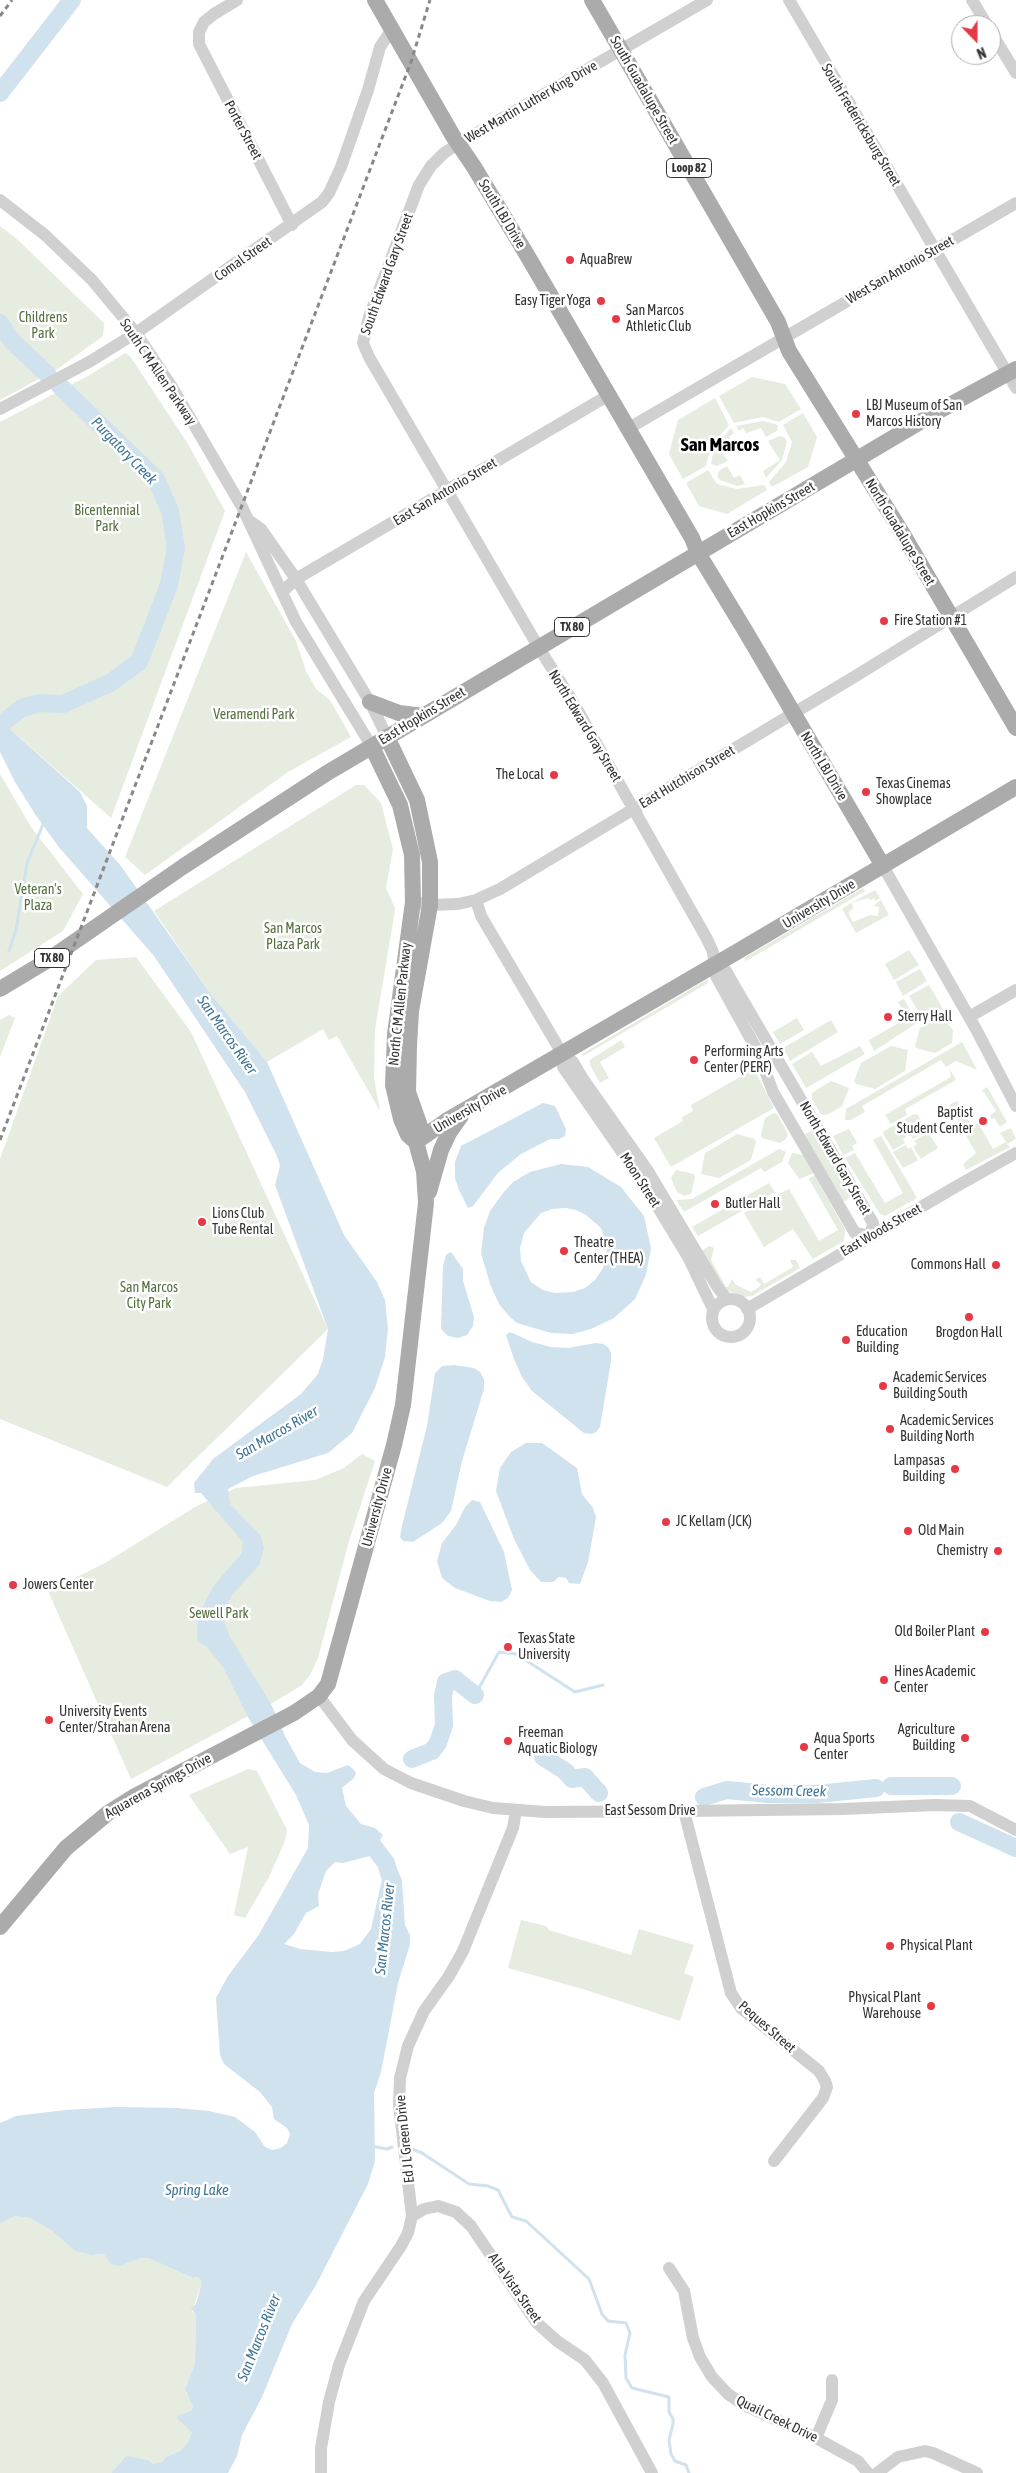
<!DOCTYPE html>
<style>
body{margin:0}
#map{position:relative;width:1016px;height:2473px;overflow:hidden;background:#fff;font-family:"Asap Condensed",sans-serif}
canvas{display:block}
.north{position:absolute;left:951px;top:15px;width:50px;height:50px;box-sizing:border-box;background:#fff;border:1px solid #adadad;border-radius:50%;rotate:158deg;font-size:14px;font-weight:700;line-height:20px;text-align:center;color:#333}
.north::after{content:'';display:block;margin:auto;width:18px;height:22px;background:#e63946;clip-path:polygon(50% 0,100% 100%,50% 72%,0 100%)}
</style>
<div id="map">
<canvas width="1016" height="2473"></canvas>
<div class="north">N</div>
</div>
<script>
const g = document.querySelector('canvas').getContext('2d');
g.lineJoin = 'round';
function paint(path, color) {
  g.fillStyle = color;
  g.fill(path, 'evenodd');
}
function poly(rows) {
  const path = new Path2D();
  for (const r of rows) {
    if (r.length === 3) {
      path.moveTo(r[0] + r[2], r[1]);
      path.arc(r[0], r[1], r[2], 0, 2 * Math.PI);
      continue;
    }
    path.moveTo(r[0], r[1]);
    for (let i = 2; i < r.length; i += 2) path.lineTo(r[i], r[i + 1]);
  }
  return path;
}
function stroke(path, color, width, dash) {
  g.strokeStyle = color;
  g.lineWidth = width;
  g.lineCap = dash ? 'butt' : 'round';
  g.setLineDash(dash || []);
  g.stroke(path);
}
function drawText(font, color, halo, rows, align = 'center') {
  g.font = font + ' "Asap Condensed",sans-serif';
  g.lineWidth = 5;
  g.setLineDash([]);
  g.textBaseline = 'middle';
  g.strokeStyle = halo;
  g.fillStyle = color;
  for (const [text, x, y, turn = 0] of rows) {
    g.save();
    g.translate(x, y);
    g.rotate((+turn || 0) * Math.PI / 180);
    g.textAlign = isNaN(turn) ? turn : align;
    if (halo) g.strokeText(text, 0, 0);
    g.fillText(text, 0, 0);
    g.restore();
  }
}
const green = poly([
 [0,226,18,240,104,323,103,336,59,368,0,400],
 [125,353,130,356,188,444,225,511,111,818,0,720,0,422,88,376],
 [752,377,785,384,801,409,779,422,763,417,734,423,719,396],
 [715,398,729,425,711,446,706,466,683,479,669,454,678,420],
 [803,413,817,437,808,467,772,487,769,482,786,462,792,442,783,425],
 [763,421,778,425,777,431,766,437,761,428,746,433,743,428,739,431,736,426],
 [731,428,734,433,729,437,732,441,721,451,728,461,717,466,711,464,714,448],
 [779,436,784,437,787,442,782,460,766,478,763,471,780,460,768,441],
 [727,466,734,478,740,475,745,484,737,486,720,480,717,476,719,471],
 [708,470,717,484,737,489,764,485,767,490,727,514,699,506,686,483],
 [246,552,296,641,306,671,316,689,330,700,351,737,288,772,145,875,125,857],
 [0,774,31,827,83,894,63,931,0,971],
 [356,785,364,785,381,803,393,849,386,888,395,908,394,916,375,1029,374,1078,380,1111,337,1036,329,1040,323,1029,267,1062,210,993,154,911],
 [863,888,865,891,746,961,744,958],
 [875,890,880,898,875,901,874,898,870,900,868,898,852,903,853,909,849,911,849,915,853,922,870,915,878,916,879,907,873,906,881,900,889,915,856,933,842,909,851,903],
 [909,950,919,965,894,980,885,964],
 [136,957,191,1032,328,1329,167,1487,0,1419,0,1159,58,996,96,960],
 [920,969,927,981,903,996,896,982],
 [708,979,708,983,583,1056,582,1054],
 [929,985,943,1009,921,1022,920,1014,909,996],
 [904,999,917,1023,874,1051,869,1040,907,1018,898,1002],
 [9,1015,15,1018,0,1057,0,1020],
 [797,1018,804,1030,780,1044,773,1032],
 [943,1018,953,1030,952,1043,935,1053,916,1048,915,1046,920,1028,937,1019],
 [831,1020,838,1032,790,1061,783,1048],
 [621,1040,625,1047,600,1062,609,1078,600,1083,590,1065,590,1060],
 [962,1042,977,1070,956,1061,946,1067,941,1060,862,1106,865,1112,851,1120,845,1120,846,1109],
 [860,1046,865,1054,806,1088,792,1064,812,1052,821,1066],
 [891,1046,908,1050,905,1071,875,1089,856,1084,854,1081,861,1063],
 [949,1068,956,1080,905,1109,907,1115,891,1124,885,1115,951,1077],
 [754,1069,774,1108,671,1167,654,1138,683,1121,682,1117,693,1111,691,1105],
 [831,1081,849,1088,842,1106,829,1114,823,1115,820,1113,812,1099,812,1093],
 [987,1087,1007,1122,1000,1127,994,1118,992,1119,990,1116,996,1111,984,1092,981,1091],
 [957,1101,972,1126,978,1123,993,1149,1006,1142,1000,1133,1011,1128,1016,1139,1007,1144,1010,1147,966,1170,963,1164,976,1153,949,1105],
 [774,1113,777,1114,788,1134,786,1139,780,1143,762,1138,761,1135,765,1118],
 [914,1114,918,1115,927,1131,913,1139,911,1135,908,1136,900,1122],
 [898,1123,906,1137,903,1139,905,1143,893,1150,883,1134,884,1131],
 [849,1129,857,1143,852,1146,854,1150,843,1155,833,1136],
 [813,1130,851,1195,846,1201,841,1200,803,1135],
 [928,1132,938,1148,921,1159,913,1147,917,1144,914,1141],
 [737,1134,755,1139,756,1142,751,1160,719,1178,701,1174,705,1153],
 [881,1136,917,1198,885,1216,880,1214,845,1158,855,1153,885,1203,903,1193,873,1140],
 [906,1145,908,1149,911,1147,918,1160,903,1168,893,1152],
 [779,1149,786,1152,782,1162,764,1172,761,1168,684,1212,676,1200,692,1199],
 [792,1153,803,1155,814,1173,799,1179,788,1163],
 [676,1170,694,1174,695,1177,691,1194,684,1196,677,1192,671,1178],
 [814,1175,845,1229,844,1241,813,1259,793,1229,764,1247,744,1213,789,1189,819,1241,838,1230,809,1179],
 [769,1183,775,1192,698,1236,692,1227],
 [709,1246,714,1248,711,1260,726,1287,728,1287,732,1279,736,1285,751,1292,759,1287,761,1284,755,1280,760,1277,764,1284,793,1267,790,1260,796,1260,800,1268,752,1296,743,1297,726,1290,702,1251],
 [362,1454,375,1461,349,1541,318,1658,310,1675,302,1685,276,1701,131,1779,48,1591,105,1563,195,1507,236,1488,315,1480,344,1468],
 [248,1769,257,1771,287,1830,285,1841,269,1877,245,1918,234,1915,248,1847,230,1854,189,1795],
 [521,1920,546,1926,549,1930,631,1955,639,1929,694,1945,684,1973,694,1977,680,2021,586,1990,508,1968],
 [15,2216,30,2218,52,2231,75,2251,91,2255,104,2254,119,2265,141,2258,148,2258,193,2278,198,2277,202,2282,192,2311,196,2315,195,2363,185,2389,193,2407,190,2428,192,2432,188,2442,180,2451,166,2457,162,2462,153,2464,126,2456,111,2473,0,2473,0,2224]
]);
const water = poly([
 [0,720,80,792,87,806,87,828,121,866,210,993,267,1062,344,1235,377,1282,385,1300,388,1329,385,1357,375,1388,352,1433,328,1453,253,1476,228,1489,230,1504,260,1535,264,1547,260,1564,232,1595,228,1603,224,1621,230,1637,272,1706,286,1738,300,1763,315,1772,327,1773,348,1765,353,1769,356,1773,354,1778,342,1788,346,1806,361,1824,375,1828,383,1835,370,1856,343,1863,335,1862,326,1871,318,1894,319,1906,306,1913,294,1934,284,1944,300,1949,331,1952,344,1951,360,1944,371,1929,383,1875,398,1871,402,1880,405,1925,410,1935,410,1944,398,1983,381,2072,374,2093,375,2161,368,2184,316,2285,292,2324,262,2397,242,2435,237,2456,228,2473,111,2473,126,2456,148,2460,153,2464,162,2462,166,2457,180,2451,188,2442,192,2432,177,2418,177,2416,191,2411,193,2407,185,2389,195,2363,196,2315,191,2308,196,2304,202,2282,198,2277,193,2278,148,2258,141,2258,119,2266,111,2264,104,2254,91,2255,75,2251,52,2231,30,2218,15,2216,0,2224,0,2123,16,2116,65,2110,116,2107,177,2108,209,2111,235,2117,255,2132,265,2147,272,2150,281,2148,287,2143,290,2134,287,2128,274,2119,272,2107,260,2092,224,2064,220,2055,216,1998,228,1976,258,1936,308,1848,309,1825,296,1795,249,1719,223,1667,207,1647,197,1641,198,1616,214,1585,242,1553,243,1542,201,1493,195,1493,194,1483,213,1459,301,1394,318,1374,323,1359,328,1329,275,1185,280,1166,277,1156,245,1092,154,956,58,846,35,814,15,782,0,752],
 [543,1103,555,1106,566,1129,565,1136,559,1139,550,1139,521,1154,498,1173,473,1206,468,1208,459,1190,455,1178,455,1162,461,1146],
 [561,1164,588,1167,621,1187,644,1216,651,1248,646,1275,635,1299,614,1318,591,1329,572,1334,551,1333,517,1323,509,1316,499,1304,490,1284,481,1253,484,1228,490,1211,504,1192,513,1182,530,1172],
 [566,1208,576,1210,586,1215,601,1228,606,1242,607,1255,603,1268,595,1280,585,1288,573,1292,555,1293,543,1290,531,1282,521,1261,520,1248,524,1233,541,1213,552,1209],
 [451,1252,463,1269,463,1281,474,1317,473,1326,467,1335,458,1338,448,1336,441,1329,443,1266,446,1255],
 [510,1332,532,1342,551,1347,568,1348,596,1343,603,1344,608,1347,611,1353,611,1361,600,1427,596,1432,592,1434,584,1433,532,1391,522,1377,514,1359,506,1335],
 [454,1365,474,1368,480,1372,484,1379,484,1389,462,1461,451,1511,442,1523,413,1542,403,1541,400,1537,402,1526,427,1426,435,1373,442,1366],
 [526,1443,542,1443,577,1468,582,1494,593,1508,596,1517,588,1562,580,1584,569,1583,566,1578,559,1577,553,1582,541,1582,530,1570,514,1539,496,1491,500,1468,511,1452],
 [472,1500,480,1502,504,1552,512,1590,508,1598,501,1602,490,1601,455,1588,442,1578,437,1561,442,1543,456,1525,465,1507]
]);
const stream = poly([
 [9,951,16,930,27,863,44,822],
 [475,1695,499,1652,516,1654,575,1692,603,1685],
 [371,2146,387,2149,392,2147],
 [412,2149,422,2153,469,2184,488,2186,498,2190,512,2217,526,2221,589,2279,602,2314,608,2321,626,2323,630,2333,625,2355,626,2378,632,2388,669,2397,669,2412,673,2419,673,2424,669,2440,671,2454,675,2461,686,2465,689,2473]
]);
const river = poly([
 [0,93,72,0],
 [0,323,12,341,48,375],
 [0,725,22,708,39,703,63,704,110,683,139,662,169,585,176,548,170,511,156,479,60,386],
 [543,1757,565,1771,572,1779,585,1777,599,1793],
 [412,1759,432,1751,438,1743,444,1725,443,1696,446,1682,455,1679,475,1695],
 [891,1786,952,1786],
 [704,1797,727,1790,768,1794,817,1794,876,1788],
 [959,1822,1016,1848],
 [357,1836,370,1842,386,1863,392,1883,390,1897]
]);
const minor = poly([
 [237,0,214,14,204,22,199,32,199,44,292,225],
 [707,0,458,144,444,153,431,166,419,185,369,317,363,343,369,357,539,648,573,702,707,939,713,952,716,976,758,1052,773,1092,855,1233,871,1236],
 [789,0,1016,388],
 [972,0,987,25],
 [991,32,1016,73],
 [0,200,45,235,92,280,136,333,172,387,242,507,296,622,372,747],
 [0,409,89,362,136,333,322,202,329,193,341,167,368,90,380,47,392,29],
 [629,428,1016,203],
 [250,521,261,529,296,579,370,702,387,737],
 [283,591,296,579,609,395],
 [883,866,977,1031,1016,1106],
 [476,900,481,916,563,1055,573,1062,583,1079,648,1171,718,1288,727,1299],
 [413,902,430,905,458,904,476,900,500,889,854,677,1016,577],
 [716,964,726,971,731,980,873,1223,871,1236],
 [969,1017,1016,990],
 [563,1055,563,1067,642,1181,688,1257,713,1309],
 [731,1318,19],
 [747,1309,957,1186,1016,1153],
 [319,1696,352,1740,384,1769,411,1783,464,1801,493,1808,545,1812,684,1811,843,1809,935,1805,970,1806,1016,1830],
 [684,1811,731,1993,741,2008,819,2071,825,2081,827,2087,823,2098,774,2161],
 [412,2216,424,2209,438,2206,456,2212,471,2226,536,2322,557,2341,585,2360,603,2383,652,2473],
 [669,2268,684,2291,693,2338,700,2357,712,2377,728,2394,744,2405,816,2438,858,2461,868,2473],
 [816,2438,832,2400,832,2380],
 [321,2473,321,2448,329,2402,339,2365,364,2301,401,2246,408,2233,412,2216,399,2105,400,2078,408,2046,424,2011,449,1976,463,1951,513,1828,516,1810],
 [877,2473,898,2457,925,2451,933,2453,977,2473]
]);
const major = poly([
 [375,0,453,136,474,167,527,255,692,538,698,553,746,632,883,866],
 [592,0,778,322,789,351,904,536,1016,728],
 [370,702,399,713,423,716],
 [387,737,417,800,430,862,430,905,411,1011,409,1046,408,1092,421,1129,416,1142],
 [372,747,400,805,412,855,413,902,395,1034,393,1085,401,1119,408,1135,416,1142],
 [0,989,45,962,184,866,327,773,935,413,1016,369],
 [416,1142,446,1121,735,953,1016,787],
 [429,1192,441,1150,449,1133,461,1116],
 [0,1927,66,1848,108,1813,135,1796,294,1713,319,1696,328,1684,394,1445,403,1405,426,1203,424,1171,416,1142]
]);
const rail = poly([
 [0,16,12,0],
 [0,1140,411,62,430,0]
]);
const markers = [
 [570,260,5,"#e63946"],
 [601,301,5,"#e63946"],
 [616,319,5,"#e63946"],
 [856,414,5,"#e63946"],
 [884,621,5,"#e63946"],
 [554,775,5,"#e63946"],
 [866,792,5,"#e63946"],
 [888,1017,5,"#e63946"],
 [694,1060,5,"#e63946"],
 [983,1121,5,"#e63946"],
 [715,1204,5,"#e63946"],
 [202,1222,5,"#e63946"],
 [564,1251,5,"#e63946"],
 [996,1265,5,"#e63946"],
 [969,1317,5,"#e63946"],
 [846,1340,5,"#e63946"],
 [883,1386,5,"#e63946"],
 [890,1429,5,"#e63946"],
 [955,1469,5,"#e63946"],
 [666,1522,5,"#e63946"],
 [908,1531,5,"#e63946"],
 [998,1551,5,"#e63946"],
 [13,1585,5,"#e63946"],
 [985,1632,5,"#e63946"],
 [508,1647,5,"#e63946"],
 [884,1680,5,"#e63946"],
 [49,1720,5,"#e63946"],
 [965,1738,5,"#e63946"],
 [508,1741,5,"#e63946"],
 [804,1747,5,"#e63946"],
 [890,1946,5,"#e63946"],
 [931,2006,5,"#e63946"]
];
const shields = [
 [689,168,45],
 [572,627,35],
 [52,958,35]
];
const shieldNames = [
 ["Loop 82",689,168],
 ["TX 80",572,627],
 ["TX 80",52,958]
];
const streetNames = [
 ["South Guadalupe Street",644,90,60],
 ["West Martin Luther King Drive",531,102,-30],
 ["South Fredericksburg Street",861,125,59],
 ["Porter Street",243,130,62],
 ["South LBJ Drive",502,214,59],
 ["Comal Street",243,259,-35],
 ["West San Antonio Street",900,270,-30],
 ["South Edward Gary Street",387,274,-70],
 ["South C M Allen Parkway",158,372,56],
 ["East San Antonio Street",445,492,-31],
 ["East Hopkins Street",771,510,-30],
 ["North Guadalupe Street",900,532,59],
 ["East Hopkins Street",422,716,-31],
 ["North Edward Gray Street",585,726,59],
 ["North LBJ Drive",824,766,59],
 ["East Hutchison Street",687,777,-31],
 ["University Drive",819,904,-31],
 ["North C M Allen Parkway",400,1004,-84],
 ["University Drive",470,1109,-30],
 ["North Edward Gary Street",835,1158,60],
 ["Moon Street",640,1180,57],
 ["East Woods Street",881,1230,-30],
 ["University Drive",377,1507,-75],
 ["Aquarena Springs Drive",158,1786,-29],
 ["East Sessom Drive",650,1811],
 ["Peques Street",767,2027,41],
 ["Ed J L Green Drive",405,2139,-96],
 ["Alta Vista Street",515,2288,55],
 ["Quail Creek Drive",777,2419,26]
];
const poiNames = [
 ["AquaBrew",580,260],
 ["Easy Tiger Yoga",591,301,"right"],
 ["San Marcos",626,311],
 ["Athletic Club",626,327],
 ["LBJ Museum of San",866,406],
 ["Marcos History",866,422],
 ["Fire Station #1",894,621],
 ["The Local",544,775,"right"],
 ["Texas Cinemas",876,784],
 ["Showplace",876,800],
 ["Sterry Hall",898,1017],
 ["Performing Arts",704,1052],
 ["Center (PERF)",704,1068],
 ["Baptist",973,1113,"right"],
 ["Student Center",973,1129,"right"],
 ["Butler Hall",725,1204],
 ["Lions Club",212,1214],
 ["Tube Rental",212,1230],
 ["Theatre",574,1243],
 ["Center (THEA)",574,1259],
 ["Commons Hall",986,1265,"right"],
 ["Education",856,1332],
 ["Building",856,1348],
 ["Brogdon Hall",969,1333,"center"],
 ["Academic Services",893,1378],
 ["Building South",893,1394],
 ["Academic Services",900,1421],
 ["Building North",900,1437],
 ["Lampasas",945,1461,"right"],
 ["Building",945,1477,"right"],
 ["JC Kellam (JCK)",676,1522],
 ["Old Main",918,1531],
 ["Chemistry",988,1551,"right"],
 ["Jowers Center",23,1585],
 ["Old Boiler Plant",975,1632,"right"],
 ["Texas State",518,1639],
 ["University",518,1655],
 ["Hines Academic",894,1672],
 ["Center",894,1688],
 ["University Events",59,1712],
 ["Center/Strahan Arena",59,1728],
 ["Agriculture",955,1730,"right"],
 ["Building",955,1746,"right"],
 ["Freeman",518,1733],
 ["Aquatic Biology",518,1749],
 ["Aqua Sports",814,1739],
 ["Center",814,1755],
 ["Physical Plant",900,1946],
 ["Physical Plant",921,1998,"right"],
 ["Warehouse",921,2014,"right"]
];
const parkNames = [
 ["Childrens",43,318],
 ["Park",43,334],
 ["Bicentennial",107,511],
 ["Park",107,527],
 ["Veramendi Park",254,715],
 ["Veteran's",38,890],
 ["Plaza",38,906],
 ["San Marcos",293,929],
 ["Plaza Park",293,945],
 ["San Marcos",149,1288],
 ["City Park",149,1304],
 ["Sewell Park",219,1614]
];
const waterNames = [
 ["Purgatory Creek",124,451,46],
 ["San Marcos River",227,1035,55],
 ["San Marcos River",277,1433,-30],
 ["Sessom Creek",789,1791,1],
 ["San Marcos River",385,1929,-84],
 ["Spring Lake",197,2190],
 ["San Marcos River",259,2338,-68]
];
const districtNames = [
 ["San Marcos",720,445]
];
paint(green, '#e6ecdf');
paint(water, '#cfe2ee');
stroke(stream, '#cfe2ee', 3);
stroke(river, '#cfe2ee', 18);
stroke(minor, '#d0d0d0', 12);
stroke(major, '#ababab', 16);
stroke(rail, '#888', 3, [5, 4]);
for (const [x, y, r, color] of markers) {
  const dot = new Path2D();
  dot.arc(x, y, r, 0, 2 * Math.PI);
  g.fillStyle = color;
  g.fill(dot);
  stroke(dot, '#fff', 2);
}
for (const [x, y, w] of shields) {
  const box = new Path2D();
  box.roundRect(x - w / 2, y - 9.5, w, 19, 4);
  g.fillStyle = '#fff';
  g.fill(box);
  stroke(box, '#333', 1);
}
drawText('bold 12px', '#333', null, shieldNames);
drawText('14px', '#333', '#fff', streetNames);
drawText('14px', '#333', '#fff', poiNames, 'left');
drawText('14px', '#56703f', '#fff', parkNames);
drawText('italic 15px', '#3f7597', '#fff', waterNames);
drawText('bold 19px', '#000', '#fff', districtNames);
</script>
